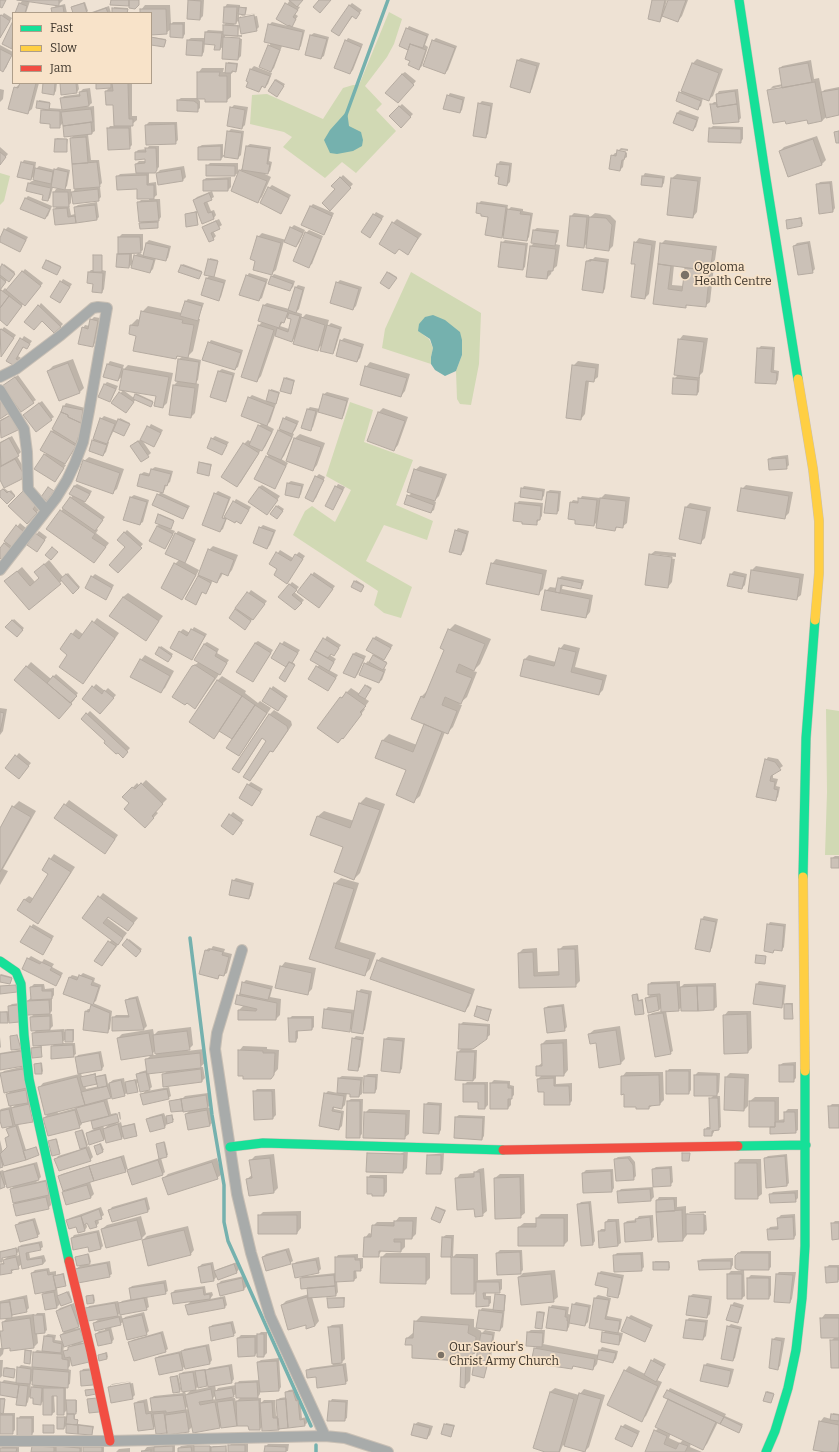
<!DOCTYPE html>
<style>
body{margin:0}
#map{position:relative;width:839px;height:1452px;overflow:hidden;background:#eee2d4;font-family:Bitter,serif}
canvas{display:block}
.legend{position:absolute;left:12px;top:12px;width:140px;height:72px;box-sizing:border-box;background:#f8e3c9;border:1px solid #ae9e8a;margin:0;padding:5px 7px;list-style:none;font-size:12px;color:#3e362c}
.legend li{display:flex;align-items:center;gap:8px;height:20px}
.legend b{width:20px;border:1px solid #ae9e8a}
</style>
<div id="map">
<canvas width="839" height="1452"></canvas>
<ul class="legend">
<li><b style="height:5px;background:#16e098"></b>Fast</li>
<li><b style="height:5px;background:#ffcf43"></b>Slow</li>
<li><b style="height:5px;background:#f24e42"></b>Jam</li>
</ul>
</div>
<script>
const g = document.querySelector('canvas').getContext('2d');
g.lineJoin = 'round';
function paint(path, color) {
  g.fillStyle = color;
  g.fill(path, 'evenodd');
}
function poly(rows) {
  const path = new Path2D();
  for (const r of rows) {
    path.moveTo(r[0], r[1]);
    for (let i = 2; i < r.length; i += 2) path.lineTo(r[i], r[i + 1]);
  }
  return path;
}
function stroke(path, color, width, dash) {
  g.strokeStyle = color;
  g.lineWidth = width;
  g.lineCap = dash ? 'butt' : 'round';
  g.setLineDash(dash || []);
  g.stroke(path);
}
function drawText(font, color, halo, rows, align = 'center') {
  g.font = font + ' Bitter,serif';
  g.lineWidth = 3.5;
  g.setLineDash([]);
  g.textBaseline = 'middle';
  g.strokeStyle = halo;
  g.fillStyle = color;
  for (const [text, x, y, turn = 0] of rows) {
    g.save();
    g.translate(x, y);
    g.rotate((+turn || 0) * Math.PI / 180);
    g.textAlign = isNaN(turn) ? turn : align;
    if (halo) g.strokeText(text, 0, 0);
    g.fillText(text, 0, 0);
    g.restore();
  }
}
const green = poly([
 [389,12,402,19,394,44,387,57,365,86,382,104,376,110,396,131,356,173,342,162,325,178,283,147,292,137,284,132,250,124,252,95,267,94,323,119,343,88,353,85,359,85],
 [0,173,10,176,4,201,0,205],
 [411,272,481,313,479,364,471,405,460,404,457,399,456,371,462,355,422,334,429,339,433,348,431,357,431,364,382,348,385,329],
 [350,402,373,410,364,442,413,460,396,505,433,521,427,540,384,525,366,561,412,587,401,618,384,613,374,605,378,591,293,535,305,511,312,506,335,522,351,490,326,476],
 [826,709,839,711,839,855,825,855,827,792]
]);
const water = poly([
 [347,111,349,126,361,132,363,140,362,146,353,151,337,154,330,153,324,140,330,130],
 [433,315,445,320,460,332,462,340,462,355,456,371,445,376,435,370,431,364,431,357,433,348,430,339,418,331,419,324,425,317]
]);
const shadow = poly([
 [19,0,63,0,57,6,65,4,67,13,53,13,52,9,57,5,30,1,26,13,17,13,20,3,23,0],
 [190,0,204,0,203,16,200,19,189,1],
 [290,0,302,0,297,6,300,7,295,14,298,16,291,26,305,30,301,46,299,49,282,46,274,68,271,71,269,46,271,43,269,25,272,22,288,26,277,19],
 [653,0,667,0,665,7,667,7,669,0,688,0,682,16,678,21,663,16,660,21],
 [85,2,88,11,87,12,74,13,72,7,73,6],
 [352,3,362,10,358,15,353,16,341,32,349,6],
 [227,4,240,5,240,7,247,7,246,13,244,15,257,13,241,16,243,14,239,13,239,18,241,16,241,18,257,16,259,27,256,30,239,20,234,25,239,25,238,35,242,35,242,37,225,36,225,38,242,39,241,56,238,59,223,58,224,46,220,49,216,44,205,43,204,52,202,55,188,40,191,38,205,38,206,32,208,30,224,31,224,25,227,22,225,7],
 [145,5,170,5,171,24,173,22,185,22,185,34,183,37,171,29,166,33,151,34,151,13,141,13,141,10],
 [109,6,111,13,91,13,92,12],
 [114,7,128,8,128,13,113,13],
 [4,13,12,18,0,38,0,18],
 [13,23,13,47,12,48,3,43],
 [409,26,429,34,425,45,428,47,422,66,419,69,411,60,407,29],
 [314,33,329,37,324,56,321,58,311,35],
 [152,37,166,39,165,45,164,46,151,44],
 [348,38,363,44,353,70,350,73,346,41],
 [436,38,457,46,448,70,445,73,433,41],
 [0,45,13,52,6,68,3,70,0,69],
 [521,58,540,63,532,89,529,92,511,87,518,60],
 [697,59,723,69,713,96,708,100,703,98,701,106,698,108,680,93,683,90,693,63],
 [811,60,814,79,819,78,822,93,824,90,839,87,839,114,826,117,822,121,808,119,783,88,783,86,770,89,773,86,783,84,780,69,782,66],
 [228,62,238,63,237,70,231,72,231,97,226,101,198,73,202,68,224,68,223,72,226,72],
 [254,66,272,73,268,84,265,87,263,86,259,91,247,80,251,69],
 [405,72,416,81,398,102,402,74],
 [276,79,285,84,278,95,275,80],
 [21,83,39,83,32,109,27,113,15,88],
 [44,83,57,83,56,91,54,94],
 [61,83,78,83,79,89,77,92],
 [97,83,132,83,132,116,137,116,137,120,131,125,132,145,129,148,108,129,110,126,115,126,114,104,106,91,110,87],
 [90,88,92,103,87,107,94,106,95,131,92,133,88,134,91,160,99,160,102,183,98,187,100,187,101,197,98,200,73,192,75,189,71,138,74,135,62,119,62,124,59,127,51,123,42,110,44,108,37,107,39,100,50,102,49,108,62,109,61,99,64,96,80,94,80,92,83,89],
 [0,89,4,90,3,99,0,102],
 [738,89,741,118,738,121,711,105,714,102,718,102,717,94,719,91],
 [450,93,465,97,462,110,460,112,448,96],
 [181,98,197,98,200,101,200,108,197,111,178,100],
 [482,101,493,103,488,134,485,137,479,104],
 [402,104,413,114,401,126,390,116],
 [234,105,248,107,245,125,242,128,231,108],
 [680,110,699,117,696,127,693,130,674,123,677,113],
 [149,122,177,122,178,140,175,143,146,125],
 [713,126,743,127,743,139,740,142,710,129],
 [231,129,244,131,241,155,238,158,224,156,221,159,199,147,202,145,223,144,223,155,225,155,228,132],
 [817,136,826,160,821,165,780,151,784,147],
 [57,138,68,139,66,151,56,139],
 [250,144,271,147,269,161,272,162,270,171,268,173,263,173,271,177,262,197,258,201,232,191,240,170,244,167,247,146],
 [149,146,159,146,159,167,154,172,149,172,149,183,156,182,157,195,152,199,160,199,161,217,157,222,158,222,158,227,140,223,143,221,138,203,141,200,149,200,149,198,138,188,117,177,120,174,137,173,136,164,139,161,146,161,146,158,136,152,138,150,147,149],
 [0,147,8,154,0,164],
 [621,148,628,149,628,151,619,150],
 [619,150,619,152,627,153,627,157,624,159,623,167,620,170,612,156,615,153,617,153],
 [24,160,36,162,35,170,39,166,55,170,58,167,70,170,67,186,64,189,71,189,71,203,69,205,71,215,75,214,75,207,78,205,97,202,99,217,96,220,55,224,54,210,57,206,54,192,56,189,62,188,53,187,50,198,48,200,44,194,29,183,32,181,34,181,35,175,31,179,22,163],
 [500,161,512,163,510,182,507,185,500,176,498,164],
 [210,163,238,163,238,173,235,175,207,166],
 [184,166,186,177,183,180,159,183,157,173,160,170],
 [645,173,665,176,664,183,662,186,643,176],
 [677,174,701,177,697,212,693,217,672,178],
 [343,175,353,184,330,209,336,189,333,186],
 [231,177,231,187,228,190,204,190,204,180,206,178],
 [832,181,835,208,833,211,817,185,820,182],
 [272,185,291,195,281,213,269,188],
 [212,191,214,197,207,201,211,211,214,210,216,215,214,218,203,222,194,200,197,197],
 [28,196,52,206,48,216,45,218,26,198],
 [481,201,508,205,507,211,511,207,523,209,523,211,533,213,529,237,527,240,505,233,501,237,489,216,478,204],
 [313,204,334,213,326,231,324,234,311,206],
 [197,211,198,223,197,224,186,214],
 [376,212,384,216,372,234,362,232],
 [574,213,589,215,589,218,595,213,610,215,616,221,613,246,609,250,587,243,584,247,571,216],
 [801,217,803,224,801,225,787,221],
 [219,219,222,225,213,231,216,236,213,239,203,227,206,225],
 [397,219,422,234,407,254,393,223],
 [294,225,305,230,299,243,296,246,284,241,276,270,271,274,256,260,258,237,262,233,286,240,291,228],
 [8,227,28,237,20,251,0,241,5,230],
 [537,228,559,230,557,242,555,244,560,245,557,266,552,270,551,274,547,278,531,246,535,242,534,230],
 [309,230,323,236,312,264,309,266,306,233],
 [122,234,143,234,143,250,139,253,143,255,146,243,149,240,171,246,168,258,165,260,156,258,153,269,150,272,135,256,138,253,132,253,132,264,129,267,117,266,119,237],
 [639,238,656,241,649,294,645,298,636,263,635,243],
 [505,240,528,243,525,267,523,269,502,243],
 [665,240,717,246,715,260,709,266,714,266,710,302,705,306,688,304,685,307,655,303,661,244],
 [674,265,686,267,684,286,672,285],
 [810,241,815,269,812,272,794,246,797,243],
 [95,255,102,255,102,270,106,271,104,289,102,292,94,283,89,272,91,270,94,270],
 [595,257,609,259,605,289,603,292,587,261,590,259,593,259],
 [210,258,218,260,213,276,226,280,221,297,218,300,202,295,207,278,210,275,205,274],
 [48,260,61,266,58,273,47,261],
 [4,264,15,272,9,280,8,279,0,289,0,269],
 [183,264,202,271,200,277,199,278,182,265],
 [25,269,43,283,28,302,24,303,10,322,0,319,0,293,5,288,7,290],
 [389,272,397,277,390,287,388,273],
 [249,273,268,279,262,298,259,300,247,276],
 [274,274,295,281,293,287,290,290,271,277],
 [63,279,72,284,60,302,61,282],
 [340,280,362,287,356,306,353,309,337,283],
 [298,285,305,287,299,309,296,312,302,314,301,319,306,314,329,320,327,327,331,323,342,327,335,350,333,353,323,344,317,350,297,336,292,341,275,335,261,376,257,381,242,376,259,325,262,322,264,305,267,303,289,309,295,288],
 [287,317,293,319,289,329,280,326],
 [188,299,204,303,198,319,200,319,193,351,187,357,201,360,198,380,195,383,199,384,195,413,191,417,170,414,174,385,179,380,179,359,183,356,179,355,176,358,137,335,131,325,137,319,140,320,142,312,148,306,182,313,186,301],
 [41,303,63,324,60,327,39,306],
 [94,317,100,318,95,343,93,346,83,328,85,325,90,326,91,320],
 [4,327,16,335,1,356,0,332],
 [683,335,708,338,703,372,698,377,700,377,699,392,697,394,674,379,679,374,679,340],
 [24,336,32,341,27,348,24,346,18,356,21,358,13,364,7,361],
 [344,338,364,344,360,358,357,361,341,341],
 [211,340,243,350,238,367,235,369,209,343],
 [761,346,775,347,774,370,779,371,778,380,776,383,758,349],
 [73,359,84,388,80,392,48,371,53,366],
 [110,361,124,365,122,371,128,365,173,373,167,403,163,407,157,396,123,376,118,380,104,377,108,364],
 [578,361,599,364,598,377,593,381,589,381,585,414,581,419,573,366],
 [370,362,410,374,405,391,401,396,366,367],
 [222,369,235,373,228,398,225,401,219,371],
 [18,375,36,400,33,402,3,386],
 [286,377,295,380,291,392,285,378],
 [107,382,118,386,112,398,110,401,99,396,105,384],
 [271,389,280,392,270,422,266,425,274,429,265,447,261,450,241,482,237,486,244,444,248,440,251,442,259,426,262,423,249,398,252,395,267,401],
 [123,390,134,398,136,393,153,401,152,405,136,399,126,412,113,403],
 [327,392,349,398,344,415,342,418,318,411,313,427,310,429,308,409,310,407,320,409,324,394],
 [42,401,54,417,51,419,27,412],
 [66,403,85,408,79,440,76,442,78,443,64,464,66,465,57,478,44,455,47,453,51,432,54,429,64,406],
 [383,408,408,417,398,445,394,450,368,441,379,412],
 [14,413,20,426,17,429,1,437,0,420],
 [104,416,118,421,120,418,130,423,125,433,114,430,108,442,109,442,106,452,103,455,93,440,95,439,101,419],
 [286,416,299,421,295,430,292,433,294,434,284,456,281,459,288,463,274,488,255,478,269,454,278,431,281,429,284,419],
 [151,424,163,430,154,446,142,440,151,453,142,461,134,443,142,439],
 [300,434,325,443,317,465,313,470,287,461,295,438],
 [12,436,21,452,17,456,25,470,24,475,21,478,0,478,0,442],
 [215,436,229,442,222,453,212,439],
 [788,455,789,465,786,468,769,459,772,457],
 [89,457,124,469,117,489,112,493,84,461],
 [201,462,212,464,209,474,200,463],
 [420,466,447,474,439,496,434,501,436,502,434,510,431,512,408,496,412,493,415,470],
 [155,467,173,471,170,482,166,485,165,489,162,493,190,506,182,518,158,495,161,492,141,474,144,472,151,474,152,469],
 [319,474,325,477,316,498,313,500,316,477],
 [291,481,304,484,301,494,299,497,288,483],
 [77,484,92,491,88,498,84,502,105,517,96,528,98,530,96,533,109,543,94,562,48,529,73,495,74,486],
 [338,484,345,487,335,506,333,509,336,487],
 [262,485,280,496,269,511,259,487],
 [746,485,793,492,789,513,785,517,742,489],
 [524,486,545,489,544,496,541,499,522,489],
 [4,488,9,492,11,490,15,495,7,503,0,496,0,493],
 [550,490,561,491,559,511,556,513,547,492],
 [218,491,231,497,223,517,224,518,236,499,251,507,241,523,227,518,223,529,220,531,215,494],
 [605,494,630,497,627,523,622,527,618,526,615,530,598,521,594,525,571,503,573,500,579,501,582,496,600,498,599,500],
 [134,495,149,500,143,522,140,524,131,497],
 [519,501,543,503,542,516,536,524,516,504],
 [690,503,711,507,705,538,701,542,686,507],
 [35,505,39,510,27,522],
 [278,505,284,509,278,517,272,514],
 [160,514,174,520,170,529,175,531,165,548,157,526,160,524,159,515],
 [20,523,26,528,3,558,0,557,0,549],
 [263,525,276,530,270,545,267,548,260,528],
 [458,528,469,531,464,551,461,554,456,531],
 [127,530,143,544,118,572,127,547,118,540],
 [39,531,47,537,39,548,28,545],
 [178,531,196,539,187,559,184,562,199,570,186,594,182,599,175,564,180,559,176,534],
 [213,546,238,555,232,570,228,575,223,573,221,577,217,582,213,580,208,590,206,593,203,591,196,604,198,576,209,550],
 [280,550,293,558,299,552,305,556,287,582,279,569,270,564],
 [655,551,676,553,676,557,653,554,653,556,675,559,672,582,668,587,650,555],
 [496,559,547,570,543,589,539,593,492,564],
 [49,560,63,577,68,573,80,587,79,588,63,580,29,609,10,577,22,567,35,582,40,578,40,568],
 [756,566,804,574,801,595,796,599,752,570],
 [734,571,747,574,745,585,742,588,728,585,731,574],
 [314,572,335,586,322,604,299,592],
 [95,574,114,585,108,596,92,577],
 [562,576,584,580,583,585,581,588,563,584,562,589,593,595,590,612,586,617,546,591,550,587,557,588,559,578],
 [356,580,364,585,362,590,352,586],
 [292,582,299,587,294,592,304,600,298,607,280,596],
 [251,590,267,601,247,626,236,610],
 [128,593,163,616,146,639,123,597],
 [97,618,119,633,87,678,69,654,61,649,76,629,84,635],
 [14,619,24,628,17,636,7,627],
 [455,624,491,639,480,664,473,671,477,672,467,697,459,704,462,705,453,727,447,733,445,732,420,796,414,801,407,770,376,757,383,740,389,734,417,745,425,724,421,697,427,691,445,649,449,630],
 [194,627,207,634,192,658,180,632,183,629,190,633],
 [327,636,341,645,334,655,331,653,330,655,336,659,329,670,338,675,328,690,317,667,320,664,312,660],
 [376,636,393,645,383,660,387,662,383,668,386,669,382,680,379,682,365,664,368,661,369,662,375,654,373,639],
 [258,641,273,650,255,678,255,643],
 [284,641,300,650,292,662,295,664,286,680,290,663,272,658],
 [207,642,219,649,217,653,229,660,199,703,195,708,192,667,199,662,204,644],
 [564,644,580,648,575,667,607,675,603,690,599,694,525,659,529,655,556,662,560,649],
 [161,646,173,654,169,660,156,653],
 [356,652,366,656,358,674,355,677,345,672,353,654],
 [145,655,174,671,165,688,160,692,141,660],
 [31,662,51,679,56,674,78,693,74,698,75,699,63,713,15,680],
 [222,676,246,691,245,693,258,703,260,701,271,708,243,750,239,755,235,735,232,738,220,730,214,737,190,722,218,680],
 [96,684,105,691,108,688,116,695,103,710,83,699],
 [367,685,372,688,364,698,369,701,364,708,365,709,347,733,338,742,341,698,351,688,360,694],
 [273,686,288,696,278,710,271,689],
 [0,708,7,709,3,731,0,735],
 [274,710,291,721,292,725,277,747,273,751,271,750,254,776,250,780,268,740,263,737,243,768,239,772,270,714],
 [90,711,130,748,123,756,82,719],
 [19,753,31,763,21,775,6,768],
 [768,757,778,759,783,766,773,773,773,778,778,779,776,786,780,787,778,797,775,800,757,796,766,760],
 [146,780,167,799,155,811,158,813,145,827,130,803,124,797,137,783,140,786],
 [251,782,263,789,252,805,248,785],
 [366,797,385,804,360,873,354,879,345,846,318,816,324,811,354,821,360,803],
 [69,800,118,835,109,848,65,805],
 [19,801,36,811,3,869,8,871,0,885,0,830,13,807],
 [233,812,244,820,233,834,222,826],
 [54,854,75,867,42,918,38,922,24,900,29,896,34,899,50,874,43,869],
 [835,856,839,856,839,867,832,858],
 [236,878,254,883,251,896,249,898,233,881],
 [341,878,359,883,340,942,376,953,370,969,364,975,311,958,335,883],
 [103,893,138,918,128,930,108,916,107,918,127,933,105,962,96,960,112,939,83,918],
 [704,916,718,919,712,948,709,951,702,919],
 [770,922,786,924,784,947,782,950,776,949,773,952,768,925],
 [33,924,54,936,45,951,22,942],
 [129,939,142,949,136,955,123,945],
 [578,945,580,981,575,986,520,987,519,953,523,949,537,948,538,972,560,971,559,950,563,946],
 [213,946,225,949,224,952,232,954,227,973,224,975,221,974,218,978,206,950,209,948,211,949],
 [31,956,42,962,44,959,54,964,52,967,63,973,56,985,28,959],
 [382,957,475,989,469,1006,465,1011,377,961],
 [285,962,316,968,312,989,307,994,281,967],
 [83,973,95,978,94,982,101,985,96,1001,93,1003,112,1011,110,1029,107,1032,86,1011,88,1009,91,1009,94,1004,64,993,70,977,72,975,79,977],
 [1,974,12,977,11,982,10,983,0,981],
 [246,980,273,986,270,997,281,999,280,1015,276,1019,239,1010,244,1005,236,1003,243,983],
 [680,981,680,988,684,984,716,983,717,1007,714,1009,682,1010,682,1007,678,1010,666,1011,673,1051,670,1053,649,1016,652,1013,662,1011,662,1007,659,1010,649,1011,646,999,651,994,649,985,651,982],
 [759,981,786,985,784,1004,781,1006,757,984],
 [34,984,44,984,45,989,54,988,54,995,52,998,52,1011,49,1014,52,1014,53,1026,49,1030,64,1029,64,1032,67,1029,74,1029,74,1040,73,1041,66,1039,61,1043,75,1043,76,1054,73,1056,52,1047,55,1043,33,1033,37,1030,31,1017,34,1014,27,1001,31,998,31,987],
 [361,989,372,991,365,1030,362,1033,353,1027,349,1030,325,1010,328,1007,355,1010,358,992],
 [634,994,638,994,639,1000,643,999,644,1012,643,1013,633,995],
 [138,996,147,1026,144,1029,113,1030,113,1018,116,1015,130,1015,126,1001,129,998],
 [20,1003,8,1022,0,1022,0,1012,9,1011,9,1006,12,1004],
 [786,1003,793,1003,792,1018,785,1004],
 [564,1004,567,1027,564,1030,545,1008,548,1006],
 [479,1006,492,1009,488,1020,478,1007],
 [728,1011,751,1011,752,1048,748,1052,724,1016],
 [292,1016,314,1016,314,1027,312,1029,298,1030,298,1038,296,1041,289,1019],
 [463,1022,490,1024,490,1035,471,1050,477,1050,476,1078,473,1081,456,1079,458,1052,462,1048,460,1025],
 [620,1026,625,1059,621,1063,589,1034,594,1030],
 [191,1027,193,1045,187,1051,204,1049,205,1063,200,1067,203,1067,205,1078,202,1081,163,1075,167,1071,149,1073,152,1087,147,1091,169,1087,171,1096,168,1098,142,1095,146,1090,139,1082,137,1083,138,1090,137,1091,128,1092,124,1095,112,1095,107,1098,111,1114,116,1113,118,1121,119,1121,116,1124,121,1122,122,1126,135,1123,137,1134,136,1135,124,1136,122,1138,106,1137,104,1140,87,1133,90,1131,94,1129,91,1119,82,1122,82,1124,79,1127,44,1118,49,1113,39,1088,43,1083,79,1074,76,1058,78,1055,101,1051,104,1066,102,1069,81,1073,82,1077,96,1073,96,1076,106,1074,108,1084,113,1080,124,1078,125,1084,127,1081,138,1079,137,1074,140,1072,147,1070,146,1060,152,1054,118,1038,122,1034,153,1029,154,1035,158,1031],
 [156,1050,156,1055,151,1055],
 [98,1082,99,1086,86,1089,85,1085],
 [82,1104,79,1107,58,1113,57,1111],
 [109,1124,104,1129,103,1125],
 [356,1036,364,1037,360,1067,357,1070,353,1039],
 [0,1037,1,1047,0,1048],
 [388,1037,405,1038,402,1069,399,1072,385,1039],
 [567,1039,568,1070,564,1075,556,1075,556,1084,572,1083,572,1101,569,1104,545,1091,538,1079,542,1075,537,1067,543,1062,542,1044,546,1040],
 [42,1046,41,1056,32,1048,33,1047],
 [243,1046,267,1047,267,1049,279,1050,278,1069,270,1078,239,1051],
 [24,1049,0,1069,0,1053],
 [796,1062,796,1078,793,1081,780,1065,783,1063],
 [36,1063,42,1063,43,1071,42,1073,36,1073,35,1064],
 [25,1066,32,1102,18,1124,26,1150,37,1147,38,1155,0,1166,0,1140,3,1153,8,1147,6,1138,9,1135,7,1129,11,1125,0,1117,0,1110,1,1109,10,1107,8,1094,11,1090,1,1074,4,1071],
 [16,1104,12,1108,11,1105],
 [669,1069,691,1069,691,1090,689,1093,667,1072],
 [626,1072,663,1072,664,1100,660,1104,653,1105,649,1108,637,1106,625,1093,622,1077],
 [698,1072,720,1073,719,1092,716,1096,720,1096,721,1127,718,1129,714,1130,714,1132,712,1135,705,1130,707,1127,711,1127,710,1099,714,1095,695,1075],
 [730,1073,749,1074,748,1106,744,1110,726,1077],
 [368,1074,378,1074,377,1089,375,1092,365,1076],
 [342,1076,363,1077,362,1094,359,1096,347,1093,345,1105,342,1108,334,1107,334,1109,344,1111,342,1126,339,1129,325,1094,328,1091,338,1093,339,1078],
 [494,1080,510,1081,510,1085,514,1086,514,1095,511,1098,511,1105,508,1108,491,1108,491,1083],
 [467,1082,488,1082,488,1105,485,1108,464,1085],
 [257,1089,275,1089,276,1115,273,1118,254,1092],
 [208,1093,211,1104,207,1108,210,1108,212,1123,209,1126,186,1114,190,1110,170,1101,183,1098,185,1096],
 [755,1097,779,1097,779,1120,785,1119,785,1112,788,1109,798,1109,798,1130,795,1132,772,1126,750,1126,750,1101],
 [351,1099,363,1099,362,1134,359,1137,348,1101],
 [428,1102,442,1103,441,1130,439,1133,425,1105],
 [832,1104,839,1104,839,1127,829,1107],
 [369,1109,410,1110,409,1134,404,1138,365,1113],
 [118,1112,120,1112,121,1119,120,1120],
 [164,1113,166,1118,172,1115,174,1120,167,1123,167,1124,165,1127,150,1131,147,1119,150,1117],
 [459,1115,485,1116,484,1136,482,1139,456,1117],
 [83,1130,88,1145,85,1148,89,1146,93,1157,90,1160,56,1159,58,1156,81,1149,76,1133],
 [57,1139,60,1152,59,1153,50,1140],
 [165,1142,168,1155,161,1158,165,1172,163,1174,132,1184,127,1169,125,1171,90,1182,94,1194,91,1197,67,1204,63,1193,68,1188,59,1176,62,1174,124,1155,128,1170,130,1168,160,1158,157,1145],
 [101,1143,104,1150,98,1153,95,1146],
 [408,1150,407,1168,403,1172,367,1171],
 [444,1153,443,1170,441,1173,428,1155],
 [274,1154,278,1188,274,1192,250,1195,247,1179,252,1175,250,1161,255,1156],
 [787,1154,789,1183,787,1185,765,1158,768,1156],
 [630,1156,635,1162,636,1176,633,1179,615,1159,618,1157],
 [217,1158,222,1174,217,1178,164,1178,168,1174],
 [740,1159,761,1159,762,1194,757,1198,736,1164],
 [37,1162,41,1177,36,1182,49,1179,51,1205,48,1208,14,1204,18,1201,11,1189,14,1186,7,1184,0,1188,0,1171,3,1170,4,1172,7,1170],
 [672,1166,673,1182,670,1185,653,1169,656,1167],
 [484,1168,487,1211,482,1215,475,1208,456,1179,460,1174,474,1173,479,1169],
 [613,1169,614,1188,612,1191,583,1173,586,1170],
 [500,1174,524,1174,525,1213,520,1217,495,1178],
 [370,1175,387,1175,387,1192,384,1195,368,1178],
 [653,1187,654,1197,651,1200,618,1192,621,1189],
 [798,1190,798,1198,795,1201,770,1195,773,1192],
 [147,1197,150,1209,148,1211,110,1210,112,1207],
 [659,1197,677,1197,677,1207,686,1206,686,1215,688,1213,688,1215,706,1215,707,1230,704,1233,687,1233,687,1235,683,1240,657,1200],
 [591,1201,595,1241,593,1244,578,1205,581,1202],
 [101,1207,104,1215,98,1219,99,1223,96,1226,85,1219,87,1227,85,1230,78,1232,76,1225,67,1220,70,1218],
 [438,1207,446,1210,441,1221,437,1208],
 [301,1211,301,1228,297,1233,259,1216,263,1212],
 [706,1211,706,1213,689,1213,690,1212],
 [541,1214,568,1214,568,1241,564,1245,519,1227,524,1223,537,1223,537,1218],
 [795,1214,796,1235,794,1238,768,1230,770,1227,779,1226,778,1218,781,1215],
 [653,1215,654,1237,652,1239,625,1223,627,1221,636,1220,639,1216],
 [141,1216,146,1234,142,1238,102,1229,107,1225],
 [399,1217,417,1217,416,1234,412,1238,405,1238,405,1247,401,1251,382,1250,378,1256,365,1238,369,1233,372,1234,373,1226,377,1222,395,1222],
 [35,1218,40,1234,37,1236,17,1225,19,1222],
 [608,1219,619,1219,621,1243,618,1245,599,1232,601,1229,606,1229,606,1222],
 [835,1221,839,1221,839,1238,832,1224],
 [188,1226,194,1250,190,1255,143,1240,147,1236],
 [99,1230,103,1246,100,1249,89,1246,72,1238,74,1235],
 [446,1235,454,1235,453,1257,456,1254,478,1254,478,1280,502,1279,502,1289,499,1292,486,1292,486,1296,491,1296,491,1303,488,1305,477,1290,474,1293,452,1293,452,1256,442,1256,443,1237],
 [42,1241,43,1247,40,1249,29,1252,30,1258,44,1255,46,1261,43,1264,22,1264,11,1272,0,1272,0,1264,5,1262,4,1260,9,1255,2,1257,3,1260,0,1261,0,1251,17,1248,17,1249,21,1245],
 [19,1251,20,1255,15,1256],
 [289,1248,293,1261,290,1263,263,1257,266,1254],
 [500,1250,522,1250,523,1270,520,1273,497,1253],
 [741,1251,771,1251,771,1267,769,1269,744,1269,745,1296,742,1298,728,1274,731,1271,741,1271,736,1268,736,1256],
 [643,1252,644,1267,641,1270,614,1256,617,1253],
 [386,1253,430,1253,430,1278,425,1283,382,1257],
 [89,1254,91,1262,88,1265,110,1261,112,1274,109,1276,76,1269,81,1265,76,1257],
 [358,1254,358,1258,363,1258,363,1268,360,1270,356,1270,357,1278,354,1280,337,1281,338,1292,336,1295,312,1297,319,1321,315,1326,306,1324,282,1305,286,1301,309,1294,308,1287,301,1278,305,1274,293,1265,296,1262,319,1257,321,1269,318,1272,307,1274,307,1276,336,1273,336,1258,338,1255],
 [733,1258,733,1265,731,1268,699,1261,702,1259],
 [655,1261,669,1261,670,1268,668,1269,654,1263],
 [213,1262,215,1272,218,1269,237,1262,239,1269,237,1272,218,1279,217,1276,214,1280,199,1267,202,1264],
 [829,1265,839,1265,839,1280,837,1281,826,1268],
 [49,1268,50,1272,56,1271,56,1275,64,1273,66,1284,59,1286,57,1288,58,1296,69,1291,72,1300,61,1303,57,1307,46,1309,43,1294,46,1291,32,1273,35,1270],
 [555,1270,558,1297,553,1301,522,1304,519,1277,523,1273],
 [601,1271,624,1275,620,1294,618,1297,598,1274],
 [779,1272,796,1272,792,1299,790,1302,776,1275],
 [751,1275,771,1276,771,1295,769,1298,748,1278],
 [244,1276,247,1286,244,1289,220,1294,218,1284,221,1281],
 [166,1280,168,1291,165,1293,147,1296,149,1307,146,1309,121,1314,123,1320,125,1317,144,1312,149,1331,146,1334,123,1322,120,1324,111,1327,114,1339,112,1342,96,1334,99,1331,105,1330,105,1328,94,1323,99,1319,87,1309,89,1306,118,1301,119,1304,122,1301,131,1299,130,1288,132,1286],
 [121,1312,122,1315,117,1316],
 [205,1286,206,1293,212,1292,213,1295,210,1299,225,1296,227,1305,224,1308,187,1305,191,1301,172,1293,175,1290],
 [497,1294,506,1295,503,1327,500,1330,480,1311,482,1308,494,1309],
 [693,1294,712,1296,710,1314,707,1317,688,1315,690,1296],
 [27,1295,29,1308,26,1311,14,1314,11,1317,34,1314,35,1316,37,1313,45,1313,47,1330,44,1333,37,1333,38,1343,34,1347,4,1348,3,1354,0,1357,0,1348,3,1348,1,1332,4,1329,3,1322,8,1317,0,1318,0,1301],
 [88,1295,94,1295,95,1301,94,1302,87,1296],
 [598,1295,611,1298,607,1316,622,1319,620,1329,617,1332,623,1333,621,1341,619,1344,603,1333,606,1330,590,1327,595,1298],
 [345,1297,344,1306,328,1299,329,1298],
 [576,1302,591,1305,588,1322,585,1325,570,1322,569,1327,567,1330,550,1308,552,1305,569,1307,568,1314,572,1315,573,1305],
 [734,1302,744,1305,740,1319,737,1322,732,1305],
 [74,1303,81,1323,74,1328,74,1329,83,1327,86,1338,81,1343,87,1341,71,1359,70,1366,67,1369,71,1370,70,1384,66,1386,66,1402,69,1400,77,1400,77,1412,75,1413,75,1419,78,1419,78,1424,94,1426,92,1434,67,1425,64,1428,58,1418,67,1416,67,1410,63,1414,58,1395,54,1395,55,1412,52,1414,44,1400,41,1404,34,1397,29,1397,28,1402,26,1405,18,1397,0,1394,1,1383,4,1380,17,1382,18,1368,21,1365,34,1367,34,1353,37,1350,43,1351,45,1336,48,1334,56,1335,55,1340,63,1341,61,1335,64,1332,57,1311,60,1308],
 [73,1344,69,1348,63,1353,64,1346],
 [33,1380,35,1384,30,1389,31,1382],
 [539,1311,545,1312,542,1328,538,1312],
 [825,1314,839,1314,839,1367,831,1341,835,1337,821,1319],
 [631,1315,653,1325,647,1338,645,1341,628,1318],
 [421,1316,474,1319,474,1327,481,1331,481,1334,485,1330,495,1332,491,1357,488,1360,479,1348,472,1353,470,1381,464,1387,462,1360,413,1344,407,1338,413,1333,414,1333,415,1322],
 [689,1318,708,1320,706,1336,703,1339,687,1320],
 [233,1321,236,1333,233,1335,210,1328,212,1325],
 [343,1324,345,1359,340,1364,346,1363,348,1381,345,1383,317,1376,307,1371,310,1368,333,1365,329,1327,332,1325],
 [731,1324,742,1327,735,1358,733,1360,728,1327],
 [531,1330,545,1330,544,1343,543,1344,599,1355,600,1350,602,1347,618,1351,616,1359,613,1362,598,1359,597,1364,593,1369,575,1365,572,1368,547,1360,533,1358,535,1348,538,1345,528,1332],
 [163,1331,168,1349,165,1351,130,1343,132,1340],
 [261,1332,267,1332,267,1353,264,1356,258,1352,255,1355,238,1338,241,1335,258,1335],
 [776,1337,785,1338,780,1366,777,1369,773,1339],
 [209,1344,212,1360,210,1363,185,1366,182,1369,156,1358,159,1356,181,1351,182,1352,184,1349],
 [27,1350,32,1350,30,1363,26,1351],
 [107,1352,108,1357,107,1358,99,1355],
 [279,1358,281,1387,279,1390,260,1391,260,1394,257,1398,261,1398,261,1403,264,1400,275,1400,276,1416,279,1415,277,1400,280,1398,287,1397,286,1392,289,1390,296,1389,298,1398,300,1398,302,1418,307,1417,307,1423,305,1425,263,1426,260,1429,250,1429,249,1424,238,1423,236,1425,222,1425,220,1427,192,1427,188,1431,168,1434,156,1426,153,1428,135,1403,138,1401,147,1399,149,1411,153,1411,151,1398,154,1396,183,1393,182,1388,180,1391,173,1392,171,1377,178,1375,181,1388,182,1387,180,1374,183,1372,205,1369,206,1371,209,1368,232,1364,234,1379,232,1382,215,1385,216,1391,218,1388,236,1385,239,1381,260,1380,258,1362,261,1360],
 [209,1383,209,1387,195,1390,198,1386,207,1385],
 [191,1390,186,1395,185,1391],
 [237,1393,241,1397,236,1402,235,1398,231,1398],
 [216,1395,217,1399,211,1400],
 [188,1406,189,1409,184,1410],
 [654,1358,666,1364,657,1380,662,1382,646,1416,641,1420,625,1371,629,1366,645,1374],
 [0,1360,3,1360,2,1376,0,1378],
 [707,1363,734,1369,730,1384,727,1386,705,1365],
 [6,1367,15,1369,13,1377,5,1368],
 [94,1368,82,1385,81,1372,83,1369],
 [132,1381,111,1385,112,1384],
 [133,1383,135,1395,132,1398,109,1387,111,1385,111,1387],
 [555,1388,579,1395,584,1389,605,1395,589,1447,585,1451,563,1445,560,1452,549,1452,550,1392],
 [670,1388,726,1414,725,1416,743,1424,740,1431,718,1422,707,1444,703,1448,691,1443,690,1447,702,1452,646,1452,655,1431,659,1428,669,1400,668,1391],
 [671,1433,684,1439,680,1443,669,1438],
 [767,1391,774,1393,771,1402,764,1400],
 [0,1398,5,1398,4,1413,15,1413,15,1430,12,1433,0,1433],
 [332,1399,348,1400,347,1418,344,1420,330,1402],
 [833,1413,839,1414,839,1452,830,1452,820,1422,824,1417,831,1419],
 [20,1416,34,1416,34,1432,31,1435,18,1419],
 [418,1422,433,1426,430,1435,427,1438,415,1424],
 [446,1423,455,1425,451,1436,442,1433],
 [625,1424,640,1431,634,1443,632,1445,622,1427],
 [232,1443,248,1443,248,1452,229,1452,229,1446],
 [35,1444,56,1445,56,1448,60,1444,82,1445,82,1452,32,1452,33,1447],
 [87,1444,104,1444,104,1452,84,1452,84,1447],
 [175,1444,175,1452,143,1452,147,1447],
 [194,1444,194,1448,196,1446,211,1446,211,1449,213,1446,226,1446,227,1452,179,1452,179,1448,181,1446],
 [268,1444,289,1444,288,1451,265,1452,266,1446],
 [3,1446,19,1446,19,1452,1,1452,1,1448],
 [130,1448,130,1452,116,1452,119,1449]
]);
const stream = poly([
 [346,115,388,0],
 [190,938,212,1115,224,1185,224,1222,228,1241,311,1426],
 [316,1445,316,1452]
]);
const building = poly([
 [0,0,6,0,2,8,0,7,0,0],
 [17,0,59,0,59,6,17,0],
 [111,0,129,0,129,6,110,5,111,0],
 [129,0,139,0,139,5,135,9,129,8,129,0],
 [188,0,201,1,200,20,187,19,188,0],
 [289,0,303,0,297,7,289,0],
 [319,0,331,0,320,13,313,7,319,0],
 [652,0,665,0,660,22,648,19,652,0],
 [668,0,686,0,678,22,662,16,668,0],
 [19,3,27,6,25,13,15,13,19,3],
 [84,3,87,13,73,13,71,7,84,3],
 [285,3,298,10,293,17,296,19,292,27,289,25,288,26,276,19,285,3],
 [349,5,360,13,356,19,352,16,339,36,331,31,349,5],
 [63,6,64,13,52,13,51,8,63,6],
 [224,7,237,7,236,24,223,23,224,7],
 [239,7,246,8,245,15,238,14,239,7],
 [106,8,108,13,92,13,106,8],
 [112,8,128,9,127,13,112,13,112,8],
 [140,9,166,9,167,34,151,35,151,13,140,13,140,9],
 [1,15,10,21,0,38,0,16,1,15],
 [254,15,257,31,241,34,238,18,254,15],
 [12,23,13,24,12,49,2,44,12,23],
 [170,24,183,24,183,38,170,37,170,24],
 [268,24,303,32,299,50,264,42,268,24],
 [223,25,238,26,238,36,223,35,223,25],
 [406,28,427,36,423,48,410,44,408,50,399,46,406,28],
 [205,32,222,33,220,50,214,50,215,45,204,44,205,32],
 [310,35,327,39,321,59,305,55,310,35],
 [151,37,166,40,164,47,151,45,151,37],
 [223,37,240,38,238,60,222,59,223,37],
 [187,40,203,41,202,56,186,55,187,40],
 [345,40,361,47,350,74,334,68,345,40],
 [432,40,455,48,445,74,423,66,432,40],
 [410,44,426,50,419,70,408,65,410,61,405,59,410,44],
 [268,45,280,50,271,72,259,67,268,45],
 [0,49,12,55,3,72,0,70,0,49],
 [517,60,537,66,530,93,510,87,517,60],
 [226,63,237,64,236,72,232,71,232,73,225,73,226,63],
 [692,63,719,73,709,101,681,91,692,63],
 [808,63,812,82,782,88,779,68,808,63],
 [250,69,270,76,265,88,262,86,259,92,246,87,248,82,246,81,250,69],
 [197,72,220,72,219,76,227,76,227,102,205,102,205,99,197,99,197,72],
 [402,74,414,85,398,103,385,93,402,74],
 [275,80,284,86,277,97,268,91,275,80],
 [815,82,822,121,808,124,807,120,786,124,785,121,773,123,767,90,815,82],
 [20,83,36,83,28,114,8,109,14,87,18,88,20,83],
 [43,83,55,83,54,95,42,93,43,83],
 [60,83,76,83,77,93,61,95,60,83],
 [96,83,111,83,111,88,96,89,96,83],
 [112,83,128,83,129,119,133,119,133,126,114,126,113,105,106,105,105,91,113,91,112,83],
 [839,89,839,115,826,118,821,92,839,89],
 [87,91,89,106,62,110,60,98,80,96,79,92,87,91],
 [735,91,737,104,717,107,716,94,735,91],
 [679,92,701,101,698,110,676,101,679,92],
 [447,95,463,100,460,113,443,109,447,95],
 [177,100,194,101,198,104,198,112,177,111,177,100],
 [37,101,50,103,49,110,36,108,37,101],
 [478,103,491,106,486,138,473,136,478,103],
 [710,104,717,104,717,107,737,104,739,122,713,124,710,104],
 [399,106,411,117,401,128,389,116,399,106],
 [230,107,245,110,242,129,227,126,230,107],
 [91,109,93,122,63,126,61,112,91,109],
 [41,110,60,111,60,128,50,128,50,124,40,123,41,110],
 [677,113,697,120,693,131,673,123,677,113],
 [91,122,92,134,64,137,63,126,91,122],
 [175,124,176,144,146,145,145,125,175,124],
 [107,128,129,128,130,149,108,150,107,128],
 [709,128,741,129,741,143,708,142,709,128],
 [227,131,242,133,238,159,224,157,227,131],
 [839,131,839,143,836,143,834,132,839,131],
 [86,137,88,163,72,164,70,138,86,137],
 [55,139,67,139,67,152,54,152,55,139],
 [813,139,822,165,788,177,779,151,813,139],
 [221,146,221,160,198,160,198,147,221,146],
 [246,146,269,149,267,164,270,164,268,174,242,170,246,146],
 [145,148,156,148,157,170,155,173,136,173,135,164,145,163,145,159,135,160,135,152,146,152,145,148],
 [617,150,626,152,624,160,622,160,620,171,609,169,611,155,616,156,617,150],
 [0,152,6,157,0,165,0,152],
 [21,162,34,165,31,180,17,177,21,162],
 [97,162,100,187,74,189,72,164,97,162],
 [497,164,510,165,507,186,498,184,499,177,495,176,497,164],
 [206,165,235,166,235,176,206,176,206,165],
 [35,168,53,172,51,184,33,180,35,168],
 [54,169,68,172,65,190,51,187,54,169],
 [181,169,183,181,158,185,156,173,181,169],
 [239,170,267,181,258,203,231,191,239,170],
 [147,175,147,185,154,185,154,199,137,199,137,189,117,190,116,176,147,175],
 [642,176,663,178,662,187,641,185,642,176],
 [340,177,351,188,330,211,322,203,335,189,331,186,340,177],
 [671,178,698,181,693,218,667,215,671,178],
 [228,179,228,191,203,191,203,180,228,179],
 [28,183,51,188,48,201,42,200,43,195,26,191,28,183],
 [830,183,833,212,819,214,816,184,830,183],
 [268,187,289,198,281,214,260,203,268,187],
 [98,189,99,201,73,204,71,192,98,189],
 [53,192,68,192,69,207,53,207,53,192],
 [209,193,212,200,204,203,208,213,212,212,214,219,202,224,193,200,209,193],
 [25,198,50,209,45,219,20,209,25,198],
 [157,201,159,221,139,222,137,202,157,201],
 [477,203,506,207,502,238,485,235,488,217,481,216,481,214,476,213,477,203],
 [95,205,97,220,76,223,74,207,95,205],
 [310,206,332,216,324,235,301,225,310,206],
 [67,208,68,217,75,216,76,223,55,225,53,209,67,208],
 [507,209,521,211,520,214,531,215,527,241,503,238,507,209],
 [196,212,198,225,186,227,185,214,196,212],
 [373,214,382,219,370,238,361,232,373,214],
 [570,216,587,217,584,248,567,246,570,216],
 [589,217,606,218,612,225,609,251,586,248,589,217],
 [801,218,802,226,787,229,786,220,801,218],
 [216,221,220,229,211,233,214,240,209,242,202,227,216,221],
 [158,222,158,228,140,229,139,223,158,222],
 [392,222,418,238,408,255,399,249,395,254,379,244,392,222],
 [290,227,303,233,296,247,284,242,290,227],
 [4,229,26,240,20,252,0,242,0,238,4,229],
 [533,230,557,233,555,246,531,243,533,230],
 [305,232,321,239,309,268,293,261,305,232],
 [257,236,281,243,272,275,253,270,255,261,250,259,257,236],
 [118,237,140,237,141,253,118,254,118,237],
 [501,242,526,245,523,270,498,267,501,242],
 [634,242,652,245,645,299,631,297,635,264,631,264,634,242],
 [146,243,169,248,166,261,143,256,146,243],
 [660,243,713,250,711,265,704,264,704,270,658,264,660,243],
 [808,243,813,273,798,275,793,246,808,243],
 [530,246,556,249,553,271,548,271,547,279,526,277,530,246],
 [117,254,130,254,129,268,116,267,117,254],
 [93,255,102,255,102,272,93,272,93,255],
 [134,255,154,260,150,273,131,268,134,255],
 [208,259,218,261,214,277,204,275,208,259],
 [46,260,61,267,57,275,42,268,46,260],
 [591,260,607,262,603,293,582,290,586,261,591,261,591,260],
 [2,264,15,274,9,282,0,275,0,268,2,264],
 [658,264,671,266,668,289,682,291,685,268,710,270,706,307,686,305,686,308,653,304,658,264],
 [181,265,202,272,199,279,178,272,181,265],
 [22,271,41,286,25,306,6,290,22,271],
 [88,272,103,273,102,293,92,292,93,284,87,283,88,272],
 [387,272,397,278,389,289,380,283,387,272],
 [246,275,266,282,259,301,239,295,246,275],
 [271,276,293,284,290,291,268,284,271,276],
 [0,277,6,282,0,290,0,277],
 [206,278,224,283,219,301,201,295,206,278],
 [60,281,70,287,60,303,50,297,60,281],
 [336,282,359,289,353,310,330,303,336,282],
 [295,287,303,290,296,313,288,310,295,287],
 [1,290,9,296,0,308,0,291,1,290],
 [9,296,22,306,7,326,0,320,0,308,9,296],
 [185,301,202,306,198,321,180,316,185,301],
 [38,305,61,327,54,333,42,321,34,330,24,322,38,305],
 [263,305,288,312,284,323,281,322,279,328,258,321,263,305],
 [141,311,183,320,182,323,194,325,188,358,177,356,176,359,133,351,136,336,129,334,130,325,138,326,141,311],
 [289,313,300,316,292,342,275,336,277,328,288,332,291,319,287,318,289,313],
 [301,317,325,325,318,351,293,344,301,317],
 [90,319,98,321,93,347,78,344,82,327,88,329,90,319],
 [258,325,274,330,257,382,241,377,258,325],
 [327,325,340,329,333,354,320,351,327,325],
 [1,329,14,338,1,357,0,330,1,329],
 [20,338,30,344,27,349,23,347,16,359,20,361,13,365,6,361,20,338],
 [678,339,704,342,699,378,674,375,678,339],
 [340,340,362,347,357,362,336,356,340,340],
 [208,342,241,353,235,370,202,360,208,342],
 [757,348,773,349,771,372,777,373,776,384,755,383,757,348],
 [178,359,199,362,196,384,175,381,178,359],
 [68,363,80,393,59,401,47,371,68,363],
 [107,364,122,368,118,381,103,377,107,364],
 [572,365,596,368,594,382,586,381,581,420,566,418,572,365],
 [365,366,407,378,401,397,360,385,365,366],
 [123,369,169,377,163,408,154,406,156,396,119,390,123,369],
 [218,371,233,375,226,402,210,397,218,371],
 [15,377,34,403,21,412,2,386,15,377],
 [284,378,294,381,291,394,280,391,284,378],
 [673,378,698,380,697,395,672,394,673,378],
 [104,384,116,389,110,402,98,397,104,384],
 [173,385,195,388,191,418,169,415,173,385],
 [269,390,279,393,276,404,266,401,269,390],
 [119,392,134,402,126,413,111,403,119,392],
 [135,394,153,402,151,407,133,399,135,394],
 [323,394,347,401,342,419,318,412,323,394],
 [248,397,274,407,267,426,241,416,248,397],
 [0,398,9,413,0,419,0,398],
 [39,403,52,420,36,432,23,415,39,403],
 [63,406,83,410,81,423,68,417,68,415,61,412,63,406],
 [307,409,316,411,311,431,301,428,307,409],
 [61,412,68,415,68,417,83,424,76,444,52,429,61,412],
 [378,412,405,421,394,451,367,441,378,412],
 [11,415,18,430,1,438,0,421,11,415],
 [100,418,115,424,107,444,93,439,100,418],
 [283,418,297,424,292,434,279,429,283,418],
 [118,419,130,424,124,436,113,431,118,419],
 [258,425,272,432,262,451,249,445,258,425],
 [147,426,161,433,154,447,140,440,147,426],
 [278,430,292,437,281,460,267,454,278,430],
 [51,431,76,446,65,464,40,450,51,431],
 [9,438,19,456,1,466,0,443,9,438],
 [211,438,227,445,222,455,207,448,211,438],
 [294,438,321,447,313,471,286,461,294,438],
 [92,440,107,445,103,456,89,451,92,440],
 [138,441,149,457,141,462,130,446,138,441],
 [243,443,259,453,237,487,221,477,243,443],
 [44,454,64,468,55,482,34,469,44,454],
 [266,456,286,466,275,489,254,479,266,456],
 [786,458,787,469,769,470,768,459,786,458],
 [15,459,23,473,22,479,4,488,0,480,0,467,15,459],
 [83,460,120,473,113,494,76,481,83,460],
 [199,462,211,465,209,476,197,473,199,462],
 [151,469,171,474,167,486,165,485,163,493,137,486,140,474,149,476,151,469],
 [414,469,443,478,435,501,407,492,414,469],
 [315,476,324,480,313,502,305,498,315,476],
 [287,483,302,486,299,498,285,495,287,483],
 [74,486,90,494,85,502,69,494,74,486],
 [335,486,343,490,333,510,325,506,335,486],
 [48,487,54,491,47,501,41,497,48,487],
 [259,487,278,500,267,515,248,502,259,487],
 [521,488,543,491,542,500,520,497,521,488],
 [741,488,789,496,785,519,737,511,741,488],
 [3,489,7,493,9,491,15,496,7,504,0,497,0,491,3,489],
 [24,490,37,504,33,509,37,513,27,524,8,506,24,490],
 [547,492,559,493,557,514,544,513,547,492],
 [214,493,229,499,222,518,226,519,220,532,202,525,214,493],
 [157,494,188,508,183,519,152,505,157,494],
 [407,495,434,505,431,513,404,504,407,495],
 [70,497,103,520,95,531,62,508,70,497],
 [130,497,147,502,140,525,123,520,130,497],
 [578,498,597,500,594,526,575,524,575,520,568,519,570,502,578,503,578,498],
 [600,498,626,501,623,528,616,527,615,531,596,528,600,498],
 [233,501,249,510,241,524,236,521,235,523,224,517,233,501],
 [515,503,541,506,540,520,537,520,537,525,522,524,522,522,513,521,515,503],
 [276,506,283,511,277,519,270,514,276,506],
 [685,507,707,511,701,544,679,539,685,507],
 [60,510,95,534,92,538,106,547,94,563,46,529,60,510],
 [158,514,174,521,171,529,155,523,158,514],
 [16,525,24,532,12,547,4,541,16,525],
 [157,526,173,534,165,549,149,541,157,526],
 [259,527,274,532,267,549,253,543,259,527],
 [455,530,467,534,461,555,449,552,455,530],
 [124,532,142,548,118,573,109,565,125,547,117,540,124,532],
 [35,533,45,540,37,552,27,545,35,533],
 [175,533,194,542,185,563,165,554,175,533],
 [4,543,11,549,2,560,0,558,0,548,4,543],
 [52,547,58,552,51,560,45,555,52,547],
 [208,549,234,560,228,576,221,573,217,583,198,575,208,549],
 [276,552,291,561,295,554,303,559,287,584,274,575,277,569,269,564,276,552],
 [649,554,672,557,668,588,645,585,649,554],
 [174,563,196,575,182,600,161,588,174,563],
 [491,563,543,574,539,595,486,584,491,563],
 [44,564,61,584,29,610,4,581,17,571,30,586,39,578,34,572,44,564],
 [751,570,800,578,797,600,748,592,751,570],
 [66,574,79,588,73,594,60,579,66,574],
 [311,574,333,589,319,608,297,592,311,574],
 [730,574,745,577,742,589,727,586,730,574],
 [91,576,112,588,106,600,85,588,91,576],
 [198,576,211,583,206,594,202,592,196,605,185,599,198,576],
 [558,578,582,583,581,589,561,585,560,593,555,592,558,578],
 [354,581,364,586,361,592,351,587,354,581],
 [289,584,297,590,292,595,302,603,295,610,278,597,289,584],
 [545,590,590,599,586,618,541,610,545,590],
 [247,592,265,604,253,620,235,608,247,592],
 [123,597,159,621,146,641,109,616,123,597],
 [235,609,251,621,245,630,229,618,235,609],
 [12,620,23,630,17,637,5,627,12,620],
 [92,621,115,638,83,684,59,667,67,655,60,649,71,633,79,639,92,621],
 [191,629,205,636,192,660,170,648,179,631,187,636,191,629],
 [448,629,485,644,474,671,459,664,456,672,472,678,461,704,445,697,442,705,457,711,448,734,411,719,421,696,424,698,444,650,440,648,448,629],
 [323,638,339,648,334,656,331,654,328,658,315,651,323,638],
 [373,638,391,648,384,660,366,650,373,638],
 [255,643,271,653,253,682,236,672,255,643],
 [280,643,298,653,292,663,289,662,286,667,271,658,280,643],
 [204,644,217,652,215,656,227,663,220,675,194,660,204,644],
 [159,647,172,656,168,662,155,654,159,647],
 [559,648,576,652,571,672,603,680,599,695,520,676,524,659,554,666,559,648],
 [315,651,334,662,329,671,310,660,315,651],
 [353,654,364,659,355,678,343,673,353,654],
 [373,655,387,663,383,670,369,662,373,655],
 [140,659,170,676,161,693,130,677,140,659],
 [289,662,295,665,285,682,279,678,289,662],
 [364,663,384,672,379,683,359,675,364,663],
 [195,665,215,678,195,709,187,703,185,705,172,697,192,666,195,665],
 [26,666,72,704,59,719,14,680,26,666],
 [316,666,336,678,328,691,308,679,316,666],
 [53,676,77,696,70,703,47,683,53,676],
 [217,680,242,696,214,739,189,722,217,680],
 [365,685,371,689,365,699,358,695,365,685],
 [92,686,102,694,104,690,114,698,100,714,82,699,92,686],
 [270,688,286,699,278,711,262,701,270,688],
 [346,692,366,706,360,712,362,714,343,739,342,738,338,743,317,728,340,697,342,698,346,692],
 [242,696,255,705,232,739,219,731,242,696],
 [255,705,267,713,239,756,226,748,255,705],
 [0,712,4,713,0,732,0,712],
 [86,713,128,752,123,758,118,753,116,754,104,743,105,741,81,719,86,713],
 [269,714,287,726,288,730,273,752,270,751,250,781,243,777,266,741,262,738,239,773,232,769,269,714],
 [424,724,442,732,414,803,396,795,406,770,375,758,382,740,413,752,424,724],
 [15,755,29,766,19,779,5,768,15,755],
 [765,759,775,762,781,770,771,776,770,781,775,782,774,789,778,790,776,801,756,797,765,759],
 [141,783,163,804,152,816,154,818,145,828,124,809,129,803,122,797,132,787,135,789,141,783],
 [247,784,261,792,252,806,239,798,247,784],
 [359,803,380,810,354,880,334,872,343,847,310,835,317,816,350,828,359,803],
 [64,804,115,839,105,854,54,818,64,804],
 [12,806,31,817,0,872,0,828,12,806],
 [229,814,242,823,233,835,221,826,229,814],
 [49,858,71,872,38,924,17,910,24,899,30,903,48,874,42,870,49,858],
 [831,858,839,858,839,868,831,868,831,858],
 [232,880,252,885,249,899,229,895,232,880],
 [334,883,354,889,335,948,370,959,365,976,309,959,334,883],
 [98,896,134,923,128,931,108,917,103,923,123,938,118,945,82,918,98,896],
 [701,919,716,922,710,952,695,949,701,919],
 [767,924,784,926,782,951,774,950,773,953,764,951,767,924],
 [30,926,52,939,43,955,20,942,30,926],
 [127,939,141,951,136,957,122,945,127,939],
 [108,941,116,946,102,966,94,961,108,941],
 [210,949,223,952,222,955,229,957,224,976,219,975,218,979,199,974,205,950,209,951,210,949],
 [558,949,575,949,576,987,519,988,518,953,533,952,534,976,559,975,558,949],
 [756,955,766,956,765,964,755,963,756,955],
 [27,958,40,964,41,962,52,967,50,970,61,976,56,986,22,969,27,958],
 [377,960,472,994,465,1012,370,979,377,960],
 [280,966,312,973,308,995,275,988,280,966],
 [0,975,12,978,10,984,0,982,0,975],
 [79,975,93,980,91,985,99,987,93,1005,63,994,69,977,77,980,79,975],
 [242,982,271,989,268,1000,240,994,242,982],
 [677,983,679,1011,661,1012,660,994,648,995,648,984,677,983],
 [756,984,784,987,782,1008,753,1004,756,984],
 [16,985,17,992,0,994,0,986,16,985],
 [42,986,42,991,52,991,52,999,31,1000,30,987,42,986],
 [697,986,714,986,714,1010,698,1011,697,986],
 [697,986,698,1011,681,1011,680,987,697,986],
 [357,991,369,994,363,1034,351,1032,357,991],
 [637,994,638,1001,642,1000,644,1014,635,1015,632,995,637,994],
 [237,995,277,1003,276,1020,238,1020,238,1010,256,1011,257,1009,235,1004,237,995],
 [657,996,659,1010,648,1013,645,998,657,996],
 [136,998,144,1030,112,1031,112,1017,129,1017,125,1000,136,998],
 [49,1000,50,1014,27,1015,26,1001,49,1000],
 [784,1004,792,1004,793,1019,784,1019,784,1004],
 [18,1005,19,1022,9,1023,8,1006,18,1005],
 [91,1005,110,1013,108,1033,83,1030,85,1011,89,1012,91,1005],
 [477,1006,491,1010,488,1021,474,1016,477,1006],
 [562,1006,565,1031,547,1033,544,1008,562,1006],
 [324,1009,352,1013,350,1032,322,1028,324,1009],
 [0,1012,7,1012,8,1023,0,1023,0,1012],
 [663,1013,671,1054,655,1057,648,1015,663,1013],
 [747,1014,748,1053,724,1054,723,1015,747,1014],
 [50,1016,50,1030,31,1031,30,1017,50,1016],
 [288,1018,312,1018,312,1030,296,1031,296,1042,289,1042,288,1018],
 [459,1024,488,1026,487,1039,473,1049,458,1049,459,1024],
 [65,1030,73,1030,73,1042,65,1042,65,1030],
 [616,1030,621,1064,599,1068,596,1043,590,1044,588,1034,616,1030],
 [62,1031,63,1044,33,1046,32,1033,62,1031],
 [187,1031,190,1050,155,1054,153,1035,187,1031],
 [149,1033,153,1055,121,1060,117,1038,149,1033],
 [17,1035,21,1049,11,1050,10,1036,17,1035],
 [352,1038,362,1040,358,1071,348,1070,352,1038],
 [384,1039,403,1041,400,1073,381,1071,384,1039],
 [563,1043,564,1076,536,1076,536,1066,542,1066,541,1044,563,1043],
 [73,1045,74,1057,51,1059,51,1046,73,1045],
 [41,1047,42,1057,32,1058,31,1048,41,1047],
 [238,1050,263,1051,263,1053,275,1053,274,1075,271,1079,243,1079,243,1076,238,1076,238,1050],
 [21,1051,24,1066,0,1070,0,1054,21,1051],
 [457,1052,475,1052,473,1081,455,1080,457,1052],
 [99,1053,102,1070,78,1074,75,1057,99,1053],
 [200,1053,201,1068,147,1074,145,1059,200,1053],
 [41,1063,42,1074,35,1074,34,1064,41,1063],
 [779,1065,794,1065,794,1082,779,1082,779,1065],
 [23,1069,27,1088,4,1093,0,1073,23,1069],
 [201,1069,202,1082,163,1087,162,1074,201,1069],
 [666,1071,689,1071,689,1094,666,1094,666,1071],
 [146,1072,150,1090,140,1092,136,1074,146,1072],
 [95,1074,97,1084,83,1087,80,1077,95,1074],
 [105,1075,107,1086,98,1088,95,1077,105,1075],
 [659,1075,660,1105,649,1106,649,1109,636,1109,636,1107,624,1107,624,1094,621,1095,621,1076,659,1075],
 [694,1075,717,1075,717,1096,694,1096,694,1075],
 [364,1076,376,1077,375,1093,363,1093,364,1076],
 [77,1077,85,1105,45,1115,38,1087,77,1077],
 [725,1077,745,1078,744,1111,724,1110,725,1077],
 [338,1078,361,1080,359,1097,350,1097,350,1094,337,1093,338,1078],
 [554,1078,554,1086,569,1086,570,1105,544,1105,544,1092,538,1092,537,1079,554,1078],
 [121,1080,125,1096,112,1099,109,1083,121,1080],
 [135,1080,138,1092,127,1094,125,1082,135,1080],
 [490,1083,508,1083,508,1088,512,1088,512,1099,508,1099,508,1109,490,1109,490,1083],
 [463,1084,485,1084,485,1109,478,1109,478,1102,463,1102,463,1084],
 [107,1086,111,1098,85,1105,81,1092,107,1086],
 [167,1089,169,1099,143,1105,140,1094,167,1089],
 [26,1090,28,1103,9,1106,6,1094,26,1090],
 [253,1091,272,1091,273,1119,254,1120,253,1091],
 [324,1093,344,1096,342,1109,333,1107,332,1111,342,1113,339,1130,319,1126,324,1093],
 [206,1095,208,1108,183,1112,181,1099,206,1095],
 [709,1098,718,1098,719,1130,712,1131,712,1136,704,1136,704,1129,710,1129,709,1098],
 [181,1099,183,1111,171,1112,169,1101,181,1099],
 [104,1101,109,1116,81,1123,76,1108,104,1101],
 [347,1101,360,1101,360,1138,346,1138,347,1101],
 [749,1101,775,1101,775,1127,749,1127,749,1101],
 [29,1104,33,1122,15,1125,11,1108,29,1104],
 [424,1104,440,1105,439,1134,423,1133,424,1104],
 [828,1106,839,1106,839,1128,829,1128,828,1106],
 [9,1109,13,1126,2,1128,0,1121,0,1111,9,1109],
 [75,1110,80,1128,48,1136,43,1118,75,1110],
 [207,1110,210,1126,188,1130,185,1114,207,1110],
 [364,1112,406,1114,405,1139,363,1138,364,1112],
 [784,1112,795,1112,796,1133,770,1134,770,1127,775,1127,775,1122,784,1122,784,1112],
 [117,1114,119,1122,93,1129,91,1121,117,1114],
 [162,1115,165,1128,150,1132,146,1119,162,1115],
 [172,1115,173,1122,167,1124,166,1116,172,1115],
 [455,1117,483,1118,482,1140,454,1138,455,1117],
 [118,1124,122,1139,106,1143,103,1129,118,1124],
 [134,1124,137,1136,124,1139,121,1127,134,1124],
 [16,1126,26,1160,4,1166,0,1154,7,1147,5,1138,9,1136,6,1129,16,1126],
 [100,1129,104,1140,89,1145,86,1133,100,1129],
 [82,1130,87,1147,80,1149,75,1132,82,1130],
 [56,1139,60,1154,52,1156,48,1141,56,1139],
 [164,1142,167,1157,159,1159,156,1144,164,1142],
 [100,1144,103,1152,97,1155,94,1146,100,1144],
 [36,1147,39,1155,26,1160,23,1151,36,1147],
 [86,1148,91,1161,59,1171,54,1159,86,1148],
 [367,1153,404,1154,403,1173,366,1172,367,1153],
 [682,1153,690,1153,689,1161,682,1161,682,1153],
 [0,1155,3,1167,0,1168,0,1155],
 [427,1155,441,1155,441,1174,426,1174,427,1155],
 [785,1156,787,1186,766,1188,764,1158,785,1156],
 [121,1157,126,1172,94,1181,89,1166,121,1157],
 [270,1158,274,1193,249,1196,246,1179,252,1178,249,1160,270,1158],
 [628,1158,633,1165,634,1180,616,1181,614,1159,628,1158],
 [158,1160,163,1175,132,1185,127,1170,158,1160],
 [212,1162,218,1179,168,1195,162,1178,212,1162],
 [735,1163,757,1163,758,1199,735,1199,735,1163],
 [34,1164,39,1180,7,1188,3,1172,34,1164],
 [89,1166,94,1181,63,1191,58,1176,89,1166],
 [670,1168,671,1186,653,1187,652,1169,670,1168],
 [611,1171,612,1192,583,1193,582,1173,611,1171],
 [0,1172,5,1187,0,1189,0,1172],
 [474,1172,480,1172,483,1216,475,1217,474,1209,457,1210,455,1178,474,1177,474,1172],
 [367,1177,384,1178,384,1196,372,1196,372,1194,367,1194,367,1177],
 [520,1177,521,1218,495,1219,494,1178,520,1177],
 [46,1181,49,1195,13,1203,10,1189,46,1181],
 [87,1185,91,1198,66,1205,62,1192,87,1185],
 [650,1189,651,1201,618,1203,617,1191,650,1189],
 [795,1193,796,1202,770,1203,769,1194,795,1193],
 [46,1197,49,1209,16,1216,13,1204,46,1197],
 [145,1199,148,1212,112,1222,108,1210,145,1199],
 [674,1199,675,1211,656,1212,656,1200,674,1199],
 [589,1203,593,1245,581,1246,577,1204,589,1203],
 [436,1207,445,1211,440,1223,431,1219,436,1207],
 [99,1209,102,1219,95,1221,97,1227,90,1229,87,1223,84,1225,81,1216,99,1209],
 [682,1210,683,1241,658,1242,656,1212,682,1210],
 [686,1214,704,1214,704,1234,686,1234,686,1214],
 [258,1215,297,1215,297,1234,258,1234,258,1215],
 [81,1216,85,1231,78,1233,76,1227,69,1229,66,1220,81,1216],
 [650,1217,652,1240,625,1242,624,1223,636,1222,635,1219,650,1217],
 [793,1217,794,1239,768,1240,767,1229,778,1229,777,1218,793,1217],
 [536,1218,564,1218,564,1246,518,1246,518,1227,536,1227,536,1218],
 [33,1220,38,1237,20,1242,15,1225,33,1220],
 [137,1220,142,1239,106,1248,101,1229,137,1220],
 [394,1221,413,1221,412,1239,394,1239,394,1242,401,1242,401,1252,379,1251,379,1257,363,1257,364,1237,371,1237,372,1225,394,1226,394,1221],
 [616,1221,618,1246,599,1248,598,1231,605,1231,605,1222,616,1221],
 [831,1223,839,1223,839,1239,832,1240,831,1223],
 [184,1230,191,1255,148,1266,142,1240,184,1230],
 [97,1232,101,1249,89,1252,88,1247,73,1250,71,1238,97,1232],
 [442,1237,452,1238,451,1257,441,1257,442,1237],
 [39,1243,41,1250,26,1253,27,1260,42,1258,43,1264,22,1269,18,1247,39,1243],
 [16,1248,17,1255,2,1258,2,1262,0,1262,0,1252,16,1248],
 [286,1250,291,1264,266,1271,262,1257,286,1250],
 [520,1252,521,1274,497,1275,496,1253,520,1252],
 [738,1253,769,1253,769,1270,738,1270,735,1268,735,1256,738,1253],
 [88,1254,90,1264,77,1266,75,1257,88,1254],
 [641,1254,642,1271,614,1272,613,1255,641,1254],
 [16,1257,19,1269,11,1270,12,1273,0,1275,0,1264,4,1264,3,1260,16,1257],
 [335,1257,355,1257,355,1260,360,1260,361,1271,354,1271,354,1281,335,1282,335,1257],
 [381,1257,426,1257,426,1284,380,1283,381,1257],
 [451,1257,474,1258,474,1294,451,1294,451,1257],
 [316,1260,319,1273,295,1278,292,1264,316,1260],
 [698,1261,731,1261,731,1269,699,1270,698,1261],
 [653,1262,669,1262,669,1270,653,1270,653,1262],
 [107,1263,110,1277,78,1283,75,1269,107,1263],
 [211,1264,214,1281,201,1283,198,1267,211,1264],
 [234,1264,237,1273,218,1280,214,1271,234,1264],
 [825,1267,838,1267,838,1282,826,1283,825,1267],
 [47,1270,48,1275,53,1274,56,1290,35,1294,31,1273,47,1270],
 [598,1273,622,1278,618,1298,607,1296,608,1288,595,1285,598,1273],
 [63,1274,66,1286,56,1288,53,1276,63,1274],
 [551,1274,554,1302,521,1305,518,1277,551,1274],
 [727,1274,742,1274,742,1299,727,1299,727,1274],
 [776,1274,793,1275,790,1303,774,1302,776,1274],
 [334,1275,335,1286,301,1289,300,1278,334,1275],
 [242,1278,244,1290,220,1296,217,1284,242,1278],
 [747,1278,769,1278,769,1299,747,1299,747,1278],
 [476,1282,499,1282,500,1293,483,1293,484,1299,489,1299,489,1306,476,1307,476,1282],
 [164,1283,166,1294,131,1300,129,1288,164,1283],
 [335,1286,336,1296,308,1298,307,1288,335,1286],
 [203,1288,204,1295,210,1294,210,1299,173,1304,171,1293,203,1288],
 [54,1292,57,1308,45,1310,42,1294,54,1292],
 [67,1292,72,1302,61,1306,57,1296,67,1292],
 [495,1294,505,1295,504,1311,493,1310,495,1294],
 [93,1295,94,1303,87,1304,86,1296,93,1295],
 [689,1296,710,1299,707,1318,686,1315,689,1296],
 [307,1297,315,1326,306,1329,306,1325,288,1330,281,1305,307,1297],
 [24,1298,27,1312,12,1315,9,1300,24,1298],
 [144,1298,147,1310,120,1315,118,1303,144,1298],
 [223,1298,225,1308,188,1315,185,1305,223,1298],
 [327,1298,344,1298,344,1307,328,1308,327,1298],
 [594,1298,609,1300,605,1319,620,1321,618,1333,589,1328,594,1298],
 [10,1302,12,1318,0,1319,0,1303,10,1302],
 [115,1303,118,1316,88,1321,85,1308,115,1303],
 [572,1304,589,1307,585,1326,569,1323,572,1304],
 [71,1305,79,1327,63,1332,56,1311,71,1305],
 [731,1305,742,1308,738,1323,726,1320,731,1305],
 [549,1307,566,1310,565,1317,567,1317,567,1321,568,1321,567,1331,546,1328,549,1307],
 [479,1310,503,1313,500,1331,476,1328,479,1310],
 [537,1312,544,1313,542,1329,535,1328,537,1312],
 [33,1315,43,1315,45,1333,35,1334,33,1315],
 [142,1315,147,1335,127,1340,122,1319,142,1315],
 [119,1317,121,1325,95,1331,93,1323,119,1317],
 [627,1317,651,1328,645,1342,621,1331,627,1317],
 [30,1318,34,1348,10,1351,10,1348,2,1349,0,1331,3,1331,2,1322,30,1318],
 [820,1318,839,1318,839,1338,821,1338,820,1318],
 [686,1320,706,1322,703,1340,683,1338,686,1320],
 [414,1321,469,1325,468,1333,476,1337,475,1353,466,1357,465,1388,460,1387,461,1361,412,1358,412,1345,405,1345,406,1338,413,1338,414,1321],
 [231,1323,234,1336,211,1341,209,1327,231,1323],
 [727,1326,740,1329,733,1361,721,1359,727,1326],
 [328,1327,340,1327,342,1363,332,1364,328,1327],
 [80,1329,84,1341,64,1347,60,1335,80,1329],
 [109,1330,112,1343,98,1346,95,1334,109,1330],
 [527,1332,543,1333,542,1347,526,1346,527,1332],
 [602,1332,620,1335,619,1345,601,1342,602,1332],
 [161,1333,166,1352,134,1361,128,1342,161,1333],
 [481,1333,493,1335,488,1361,476,1359,481,1333],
 [257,1334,264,1334,264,1357,257,1357,257,1334],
 [44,1336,53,1337,53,1342,62,1344,61,1353,42,1351,44,1336],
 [255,1337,255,1356,238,1357,237,1338,255,1337],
 [772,1339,782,1341,778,1370,769,1368,772,1339],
 [830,1340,839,1340,839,1368,831,1368,830,1340],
 [85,1343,89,1362,72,1366,70,1357,65,1358,63,1351,68,1350,68,1347,85,1343],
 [206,1346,210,1364,185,1369,181,1351,206,1346],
 [534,1348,595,1359,593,1370,573,1366,572,1369,545,1365,546,1361,532,1358,534,1348],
 [25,1350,31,1351,30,1364,24,1363,25,1350],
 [599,1350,616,1353,613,1363,597,1359,599,1350],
 [33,1352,62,1354,62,1359,68,1360,68,1370,32,1367,33,1352],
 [106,1353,107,1359,99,1361,98,1355,106,1353],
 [179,1353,183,1370,159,1375,155,1358,179,1353],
 [651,1360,664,1367,656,1382,644,1375,651,1360],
 [277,1361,279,1391,260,1392,257,1362,277,1361],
 [474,1363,487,1366,484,1378,472,1375,474,1363],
 [343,1365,346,1384,317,1388,316,1377,307,1378,306,1370,343,1365],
 [704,1365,731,1371,728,1387,700,1381,704,1365],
 [229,1366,232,1383,208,1387,205,1370,229,1366],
 [17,1367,31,1369,30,1384,16,1383,17,1367],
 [4,1368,15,1369,14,1378,3,1376,4,1368],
 [33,1369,69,1372,68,1388,32,1385,33,1369],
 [91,1370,93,1385,81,1386,80,1371,91,1370],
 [205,1370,207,1386,198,1388,195,1371,205,1370],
 [624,1370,658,1386,642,1422,607,1405,624,1370],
 [193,1372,196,1390,182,1392,179,1374,193,1372],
 [177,1376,180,1392,173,1393,170,1377,177,1376],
 [0,1382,19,1385,17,1398,0,1395,0,1382],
 [257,1382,258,1398,236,1398,235,1383,257,1382],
 [130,1383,133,1399,111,1403,108,1387,130,1383],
 [19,1385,28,1386,26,1406,16,1405,19,1385],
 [31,1387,42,1388,41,1405,33,1404,33,1398,30,1398,31,1387],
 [43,1388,64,1388,64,1415,57,1415,57,1396,52,1396,52,1415,43,1415,43,1388],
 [232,1388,234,1397,216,1400,214,1391,232,1388],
 [95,1389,96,1394,86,1396,85,1390,95,1389],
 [211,1389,213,1400,199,1402,200,1405,215,1402,220,1428,193,1433,185,1395,211,1389],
 [667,1390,724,1417,720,1424,663,1397,667,1390],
 [293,1391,296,1401,298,1400,300,1420,304,1419,305,1426,288,1428,285,1392,293,1391],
 [550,1392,574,1399,559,1452,545,1452,533,1448,550,1392],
 [766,1392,774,1394,771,1403,763,1401,766,1392],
 [579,1393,601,1399,585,1452,564,1446,579,1393],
 [183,1395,186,1410,166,1413,166,1411,152,1412,150,1398,183,1395],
 [97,1398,99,1412,89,1413,87,1399,97,1398],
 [0,1399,5,1399,3,1414,0,1413,0,1399],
 [286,1399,288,1428,278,1429,276,1400,286,1399],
 [668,1399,716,1422,703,1450,655,1427,668,1399],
 [66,1400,76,1400,76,1414,67,1414,66,1400],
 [233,1400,237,1426,221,1428,217,1402,233,1400],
 [259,1400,260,1430,249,1430,248,1426,237,1426,236,1401,259,1400],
 [329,1401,346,1402,345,1421,327,1421,329,1401],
 [144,1402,146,1414,151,1413,154,1429,138,1431,134,1403,144,1402],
 [272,1402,273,1418,278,1418,279,1430,262,1431,260,1403,272,1402],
 [186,1412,189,1432,167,1435,165,1415,186,1412],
 [164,1413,167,1433,156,1434,153,1414,164,1413],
 [67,1414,74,1414,74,1419,78,1420,77,1425,66,1424,67,1414],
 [831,1414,839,1415,839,1421,830,1420,831,1414],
 [0,1415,13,1415,13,1434,0,1434,0,1415],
 [57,1417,65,1417,64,1429,57,1429,57,1417],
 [724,1417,742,1426,739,1433,720,1424,724,1417],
 [17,1418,32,1418,32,1436,17,1436,17,1418],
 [819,1421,839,1425,839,1441,837,1452,825,1452,813,1450,819,1421],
 [66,1424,78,1425,78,1434,66,1433,66,1424],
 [414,1424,430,1428,427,1439,411,1435,414,1424],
 [444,1424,454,1426,451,1437,441,1434,444,1424],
 [43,1425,54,1425,54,1433,43,1433,43,1425],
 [78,1425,93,1427,92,1435,78,1434,78,1425],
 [621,1426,638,1434,632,1447,615,1439,621,1426],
 [654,1430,667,1436,664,1444,676,1449,679,1443,688,1446,685,1452,645,1452,654,1430],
 [228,1445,245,1445,245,1452,228,1452,228,1445],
 [32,1446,54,1447,54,1452,31,1452,32,1446],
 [56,1446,80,1448,80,1452,56,1452,56,1446],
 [173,1446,173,1452,154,1452,154,1447,173,1446],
 [194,1446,210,1446,210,1452,194,1452,194,1446],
 [226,1446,226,1452,211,1452,211,1447,226,1446],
 [265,1446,286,1447,286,1452,264,1452,265,1446],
 [83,1447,102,1447,102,1452,83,1452,83,1447],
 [191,1447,192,1452,178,1452,178,1448,191,1447],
 [0,1448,17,1448,16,1452,0,1452,0,1448],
 [151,1450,151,1452,142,1452,141,1451,151,1450]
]);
const street = poly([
 [0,377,16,369,61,335,93,308,98,307,107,308,89,411,83,442,75,463,67,480,56,498,0,570],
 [0,390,24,429,27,452,28,489,46,510],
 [242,950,217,1033,215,1049,237,1194,251,1253,270,1316,325,1436],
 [0,1441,110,1441,325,1436,345,1438,388,1452]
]);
const fast = poly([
 [739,0,766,179,798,379],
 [803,877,806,738,815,620],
 [0,961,16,972,21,984,24,1035,29,1079,69,1261],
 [738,1146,806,1145],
 [230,1147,263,1143,503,1150],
 [766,1452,775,1431,788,1388,796,1350,802,1298,805,1246,805,1071]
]);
const slow = poly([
 [798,379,813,469,819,521,819,573,815,620],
 [803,877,805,1071]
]);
const jam = poly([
 [503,1150,738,1146],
 [69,1261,91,1352,110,1441]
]);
const markers = [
 [685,275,5,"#7c7267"],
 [441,1355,4,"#7c7267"]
];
const poiNames = [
 ["Ogoloma",694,268],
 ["Health Centre",694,282],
 ["Our Saviour's",449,1348],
 ["Christ Army Church",449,1362]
];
paint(green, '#d1d9b4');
paint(water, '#75b1ae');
paint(shadow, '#0003');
stroke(stream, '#75b1ae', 3.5);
paint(building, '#cbc1b7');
stroke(building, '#b5aba1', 1);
stroke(street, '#c8bfb4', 12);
stroke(fast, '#c8bfb4', 10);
stroke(slow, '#c8bfb4', 10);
stroke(jam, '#c8bfb4', 10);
stroke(street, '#a8abaa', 10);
stroke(fast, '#16e098', 9);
stroke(slow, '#ffcf43', 9);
stroke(jam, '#f24e42', 9);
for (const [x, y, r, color] of markers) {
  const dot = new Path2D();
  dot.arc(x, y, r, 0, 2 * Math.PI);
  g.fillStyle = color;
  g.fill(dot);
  stroke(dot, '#f8e3c9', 1.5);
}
drawText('12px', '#3e362c', '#f8e3c9', poiNames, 'left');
</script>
